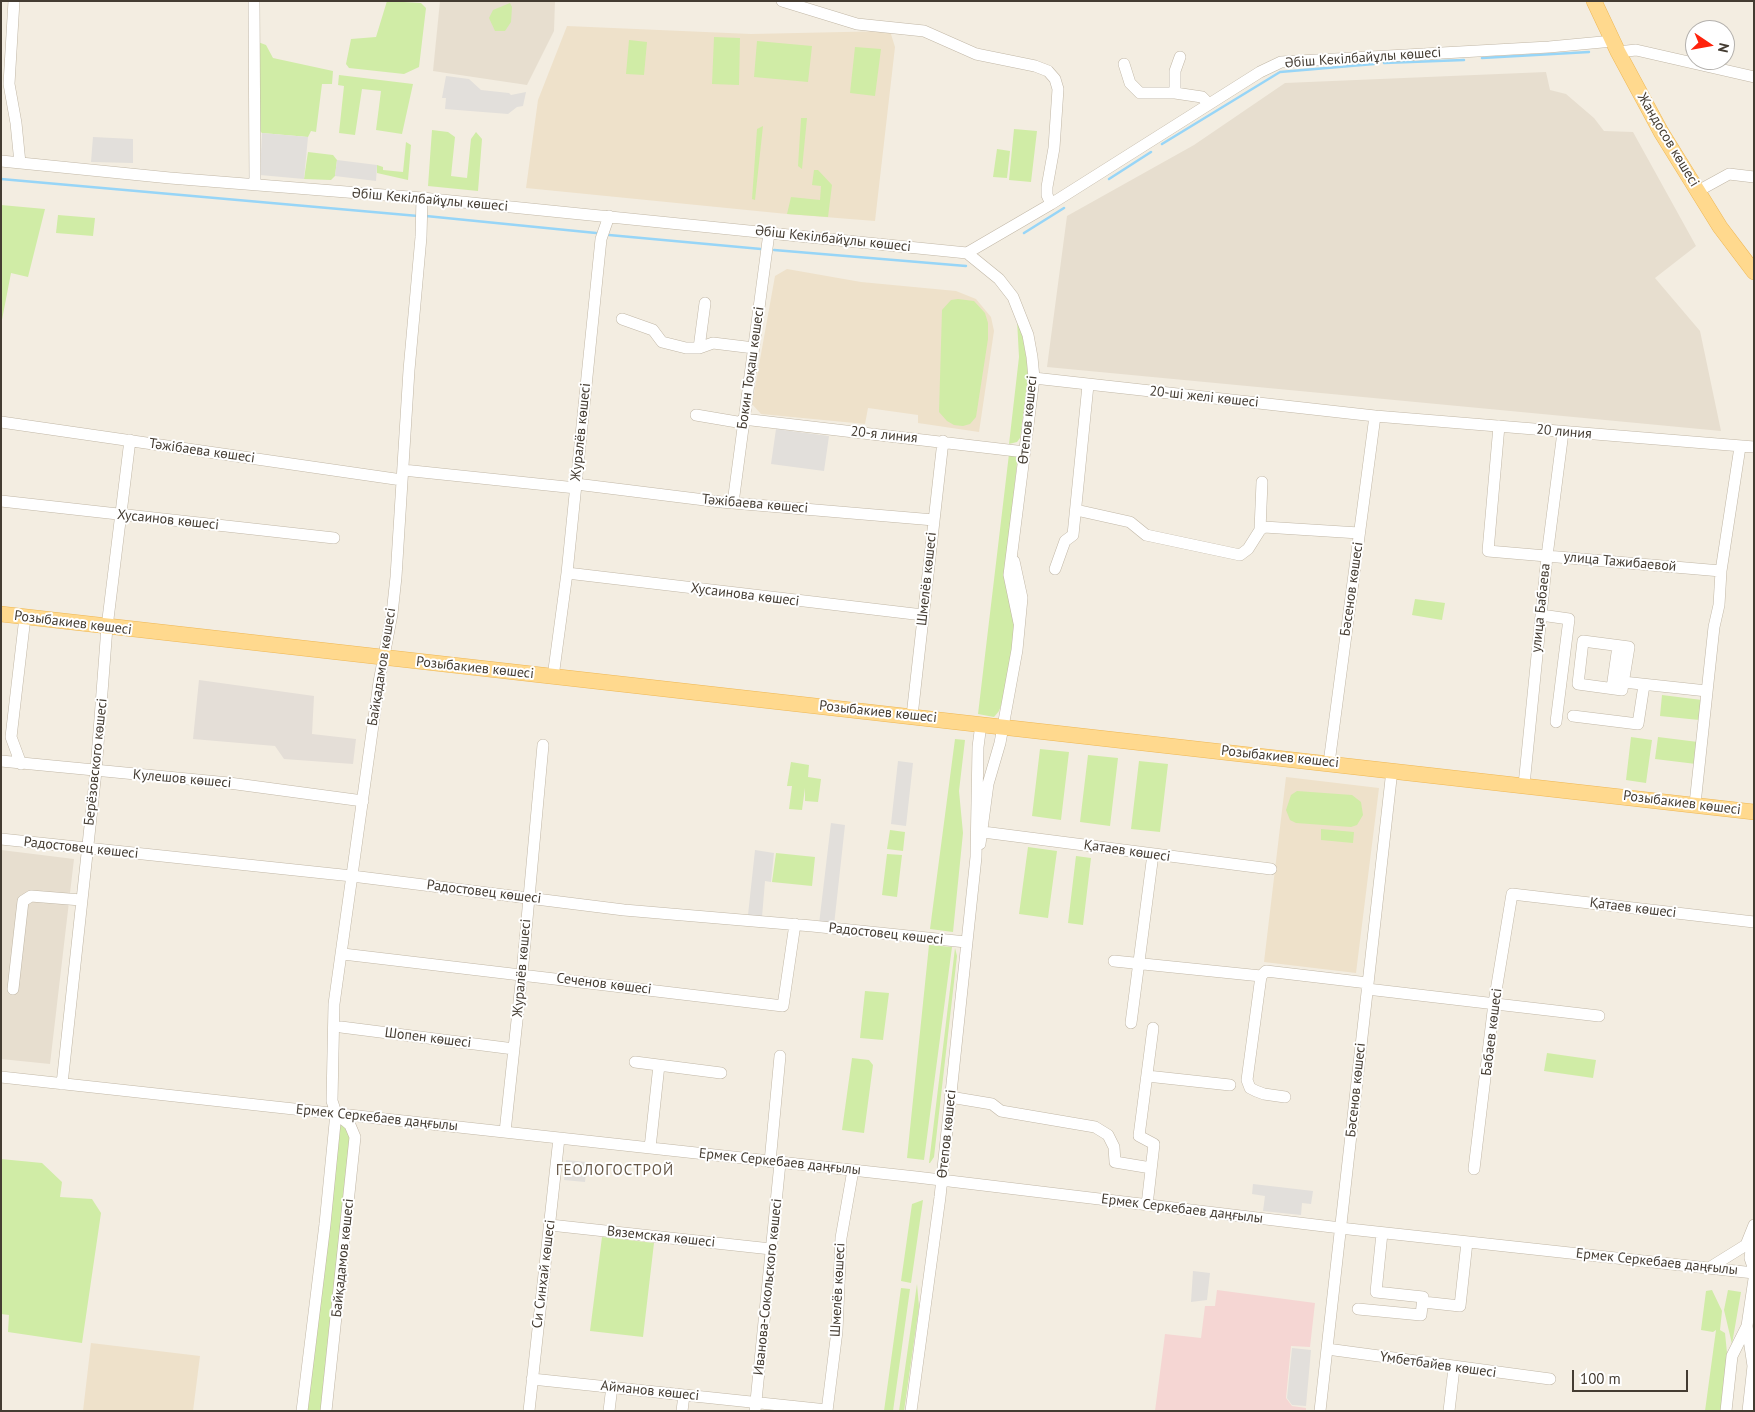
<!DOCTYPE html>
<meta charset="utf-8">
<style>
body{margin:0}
#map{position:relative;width:1755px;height:1412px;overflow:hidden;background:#f3ede1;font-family:"PT Sans",sans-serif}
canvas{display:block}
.frame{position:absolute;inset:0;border:2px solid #443c32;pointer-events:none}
.north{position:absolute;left:1685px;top:20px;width:50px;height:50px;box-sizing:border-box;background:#fff;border:1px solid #b4b1ad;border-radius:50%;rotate:102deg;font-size:14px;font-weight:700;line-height:20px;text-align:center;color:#443c32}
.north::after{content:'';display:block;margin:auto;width:18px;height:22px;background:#ff230c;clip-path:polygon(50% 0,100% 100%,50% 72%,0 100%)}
.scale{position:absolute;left:1572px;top:1370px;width:116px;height:22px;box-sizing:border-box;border:2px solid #443c32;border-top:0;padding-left:6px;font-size:15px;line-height:18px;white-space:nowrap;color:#443c32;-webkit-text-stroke:4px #fff;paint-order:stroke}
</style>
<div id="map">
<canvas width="1755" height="1412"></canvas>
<div class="frame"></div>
<div class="north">N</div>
<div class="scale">100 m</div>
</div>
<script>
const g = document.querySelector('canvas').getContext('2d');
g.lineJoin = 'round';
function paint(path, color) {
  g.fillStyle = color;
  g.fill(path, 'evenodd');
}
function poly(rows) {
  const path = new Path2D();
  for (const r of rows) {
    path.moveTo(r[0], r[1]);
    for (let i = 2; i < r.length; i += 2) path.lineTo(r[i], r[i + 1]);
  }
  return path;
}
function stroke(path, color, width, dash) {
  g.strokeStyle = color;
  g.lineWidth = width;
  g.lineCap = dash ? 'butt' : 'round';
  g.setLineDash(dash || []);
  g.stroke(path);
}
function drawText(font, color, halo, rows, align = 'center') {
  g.font = font + ' "PT Sans",sans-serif';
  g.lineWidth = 4;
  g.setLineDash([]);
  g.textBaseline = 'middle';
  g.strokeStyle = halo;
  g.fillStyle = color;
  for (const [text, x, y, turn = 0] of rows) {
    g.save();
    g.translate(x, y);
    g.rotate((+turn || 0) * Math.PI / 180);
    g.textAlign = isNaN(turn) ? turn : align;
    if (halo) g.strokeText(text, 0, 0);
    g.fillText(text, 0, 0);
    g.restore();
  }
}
const residential = poly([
 [440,1,555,1,554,31,527,85,433,71],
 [1546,72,1550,90,1566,94,1594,118,1604,131,1633,132,1696,246,1655,278,1700,331,1721,431,1047,367,1067,216,1194,145,1285,83],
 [1,850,74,859,50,1064,1,1059]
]);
const industrial = poly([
 [199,680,314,696,312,734,356,739,353,764,284,759,275,746,193,739]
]);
const education = poly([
 [567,26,751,34,890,31,895,47,875,221,787,214,526,188,538,100],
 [787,269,861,282,956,291,976,299,991,317,994,331,979,432,918,423,918,415,868,408,865,424,761,414,752,404,775,276],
 [1286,777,1379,788,1356,973,1264,962],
 [91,1343,200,1356,193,1411,83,1411]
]);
const medical = poly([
 [1217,1290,1315,1303,1310,1347,1291,1346,1286,1398,1292,1406,1306,1408,1306,1411,1155,1411,1165,1334,1201,1338,1205,1306,1215,1306]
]);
const green = poly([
 [387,1,421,3,426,8,419,67,404,74,349,68,346,64,351,39,376,37],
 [510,3,512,7,511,22,505,31,495,31,489,18,493,10],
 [714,37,740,38,739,85,712,84],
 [629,40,647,42,644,75,626,74],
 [757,41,812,46,808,82,754,77],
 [258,42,266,45,273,58,333,71,332,84,322,84,316,132,311,131,308,137,262,133,257,128],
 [855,47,881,49,875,96,850,93],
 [339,75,413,84,402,134,376,130,381,91,362,89,355,135,339,133,344,86,338,85],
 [801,118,807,118,802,169,798,166],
 [763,126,755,200,752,199,757,129],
 [1014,129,1037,131,1031,182,1009,180],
 [432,130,448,132,455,137,451,176,467,178,471,139,476,132,482,139,478,191,428,186],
 [406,142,411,145,408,180,377,173,377,165,383,167,383,170,403,172],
 [997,149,1010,151,1007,178,993,177],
 [308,152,333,155,337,160,335,176,331,180,304,179],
 [814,170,818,170,832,185,828,217,787,214,791,197,820,200,821,186,812,185],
 [1,205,45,209,28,277,11,273,1,325],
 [58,215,95,218,93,236,56,233],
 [958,299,974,301,985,313,988,323,988,339,976,417,970,424,963,426,954,425,947,421,939,412,942,310,951,300],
 [1017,320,1022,331,1029,373,1020,438,1017,442,1009,444,1019,357],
 [1009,454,1016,455,1017,463,1005,581,1015,629,1005,695,999,711,994,717,978,714],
 [1415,599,1445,603,1442,620,1412,615],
 [1662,695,1702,700,1699,720,1660,716],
 [1631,737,1652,740,1646,783,1626,780],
 [1658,737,1698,742,1696,764,1655,759],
 [955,739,965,740,959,791,963,833,953,932,930,929],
 [1040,749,1069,752,1061,820,1032,816],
 [1088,755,1118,758,1110,826,1080,822],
 [1139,761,1168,764,1160,832,1131,829],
 [791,762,809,765,808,777,821,779,818,802,805,801,805,788,802,810,789,809,792,786,787,786],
 [1297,791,1352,795,1361,802,1363,815,1357,825,1351,827,1296,823,1290,820,1286,810,1291,795],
 [1321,829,1354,832,1353,843,1321,840],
 [890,830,905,832,903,851,887,849],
 [1028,847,1057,851,1048,918,1019,914],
 [776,853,815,857,812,886,772,882],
 [887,854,902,855,897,897,882,895],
 [1076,856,1091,858,1083,925,1068,923],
 [929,945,952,947,924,1160,907,1158],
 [955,948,957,956,934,1157,930,1163,929,1163],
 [865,991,889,993,883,1040,860,1038],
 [1547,1053,1596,1060,1593,1078,1544,1071],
 [852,1058,869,1060,873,1065,864,1133,842,1130],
 [338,1117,352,1132,321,1411,304,1411],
 [1,1159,42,1163,62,1182,60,1197,92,1199,101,1213,82,1343,8,1332,9,1315,1,1314],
 [923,1200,911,1283,901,1281,912,1204],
 [602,1237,654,1243,643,1337,590,1331],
 [917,1284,919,1307,904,1411,899,1411],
 [901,1288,910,1289,893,1411,884,1411],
 [1712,1290,1722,1311,1720,1330,1725,1333,1728,1363,1723,1411,1705,1411,1716,1330,1713,1332,1701,1330,1706,1291],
 [1728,1290,1741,1292,1732,1344,1724,1310]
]);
const parking = poly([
 [446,76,469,79,481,90,509,93,511,95,526,92,523,106,517,107,508,114,445,109,446,98,442,98],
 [262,133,308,137,304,179,260,175],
 [93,137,133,139,133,163,91,162],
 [337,160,377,165,376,181,335,176],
 [776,429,829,436,824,471,771,464],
 [898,761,913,763,906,826,891,824],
 [831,823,845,825,834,925,819,924],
 [755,850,774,853,771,882,765,881,762,917,748,915],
 [566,1160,587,1162,585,1182,564,1180],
 [1253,1184,1313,1191,1311,1204,1302,1203,1301,1215,1263,1211,1265,1196,1252,1194],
 [1193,1271,1210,1273,1207,1300,1191,1302],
 [1292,1348,1311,1350,1306,1406,1292,1405,1287,1398]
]);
const stream = poly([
 [1482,58,1589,52],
 [1384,63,1464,60],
 [1162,144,1280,72,1374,64],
 [1,179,418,216],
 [1109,179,1151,152],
 [426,216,596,233],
 [1024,233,1064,208],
 [609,235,761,249],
 [774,250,966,266]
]);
const minor = poly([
 [14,1,9,84,16,123,20,163],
 [254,1,255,184],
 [782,1,857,24,924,31,976,54,1035,66,1048,71,1055,79,1058,89,1054,148,1047,187,1047,195,1051,204],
 [1618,52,1636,50,1754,77],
 [1124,64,1130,83,1140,93,1175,93,1202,97,1209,104],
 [1175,93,1175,71,1180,57],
 [1,161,170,178,422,198,967,253,1051,204,1260,72,1281,62,1549,47,1613,41],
 [1698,191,1729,174,1754,177],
 [967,253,999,279,1013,297,1028,335,1032,357,1034,378,1009,575,1019,623],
 [622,319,653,330,662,342,686,348,699,348,713,343,754,348],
 [699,348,705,303],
 [1034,378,1375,416,1754,447],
 [696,415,743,423],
 [743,419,1025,452],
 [1,422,402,480],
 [1499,426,1488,551,1721,571],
 [403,470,576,488],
 [576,484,721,502,934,520],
 [1,501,334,538],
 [733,503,769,233],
 [1076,510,1130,522,1146,535,1240,555,1248,549,1260,530,1264,527,1359,533],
 [1260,530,1262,482],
 [1055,569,1065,541,1073,535,1088,385],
 [567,573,923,615],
 [1541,615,1569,619,1556,722],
 [1583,641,1629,647,1622,690,1578,684,1583,641],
 [553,677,567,573,601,239,609,216],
 [1623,682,1707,691],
 [1612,688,1618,646],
 [912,716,943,441],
 [1573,716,1638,724,1644,685],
 [1,761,229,783,363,801],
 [1329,763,1375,416],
 [21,764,11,737,25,617],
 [1524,785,1547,556,1563,432],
 [1695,804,1714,627,1719,605,1721,571,1740,447],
 [983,832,1271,869],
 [1,839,352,876,624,910,812,926,966,942],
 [980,844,988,784,1000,743,1017,650,1022,598,1014,561],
 [343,954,783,1006,795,924],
 [1114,961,1261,976],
 [13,989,23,901,31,896,81,900],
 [1367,989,1599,1016],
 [1131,1023,1153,854],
 [341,1027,514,1049],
 [635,1062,721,1073],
 [1147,1076,1230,1085],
 [1,1077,916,1177,1349,1229,1754,1273],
 [62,1084,96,771,107,627,130,440],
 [950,1097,992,1104,1001,1111,1095,1127,1108,1135,1114,1147,1115,1162,1151,1168],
 [1285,1097,1264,1094,1256,1091,1250,1088,1247,1080,1261,976,1266,971,1368,983],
 [505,1132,522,974,543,745],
 [650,1148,659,1065],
 [770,1162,780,1056],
 [1474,1169,1494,1003,1512,894,1754,922],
 [1147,1205,1154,1144,1139,1136,1153,1028],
 [550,1225,771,1249],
 [1753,1235,1750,1258,1754,1270],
 [1709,1268,1746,1245,1754,1225],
 [1423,1302,1460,1306,1467,1242],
 [1358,1309,1421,1315,1423,1297,1376,1292,1382,1233],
 [1327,1349,1550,1379],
 [532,1379,827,1410],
 [302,1411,325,1224,336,1113,332,1101,334,1004,379,682,392,614,396,577,409,370,421,237,422,198],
 [326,1411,355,1137,350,1125,337,1114],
 [529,1411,559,1138],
 [609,1411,612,1386],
 [682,1411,684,1395],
 [755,1411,780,1163],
 [827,1411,837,1331,841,1238,853,1170],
 [911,1411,940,1197,976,857,978,747,981,724],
 [1320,1411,1392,770],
 [1449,1411,1454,1368],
 [1726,1411,1732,1356,1747,1326],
 [1748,1411,1753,1366,1747,1326,1754,1279]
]);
const major = poly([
 [1594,1,1618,52,1661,132,1720,227,1754,272],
 [1,614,1754,812]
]);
const streetNames = [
 ["Әбіш Кекілбайұлы көшесі",1363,58,-4],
 ["Жандосов көшесі",1668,140,59],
 ["Әбіш Кекілбайұлы көшесі",430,200,5],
 ["Әбіш Кекілбайұлы көшесі",833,239,6],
 ["Бокин Тоқаш көшесі",751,368,-82],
 ["20-ші желі көшесі",1204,397,6],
 ["Өтепов көшесі",1028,420,-84],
 ["Журалёв көшесі",581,432,-84],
 ["20 линия",1564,432,5],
 ["20-я линия",884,435,6],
 ["Тәжібаева көшесі",202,451,8],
 ["Тәжібаева көшесі",755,504,5],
 ["Хусаинов көшесі",168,520,6],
 ["улица Тажибаевой",1620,562,5],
 ["Шмелёв көшесі",927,579,-84],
 ["Бәсенов көшесі",1352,589,-82],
 ["Хусаинова көшесі",745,595,7],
 ["улица Бабаева",1541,608,-84],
 ["Розыбакиев көшесі",73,623,7],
 ["Байқадамов көшесі",382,667,-81],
 ["Розыбакиев көшесі",475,668,6],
 ["Розыбакиев көшесі",878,712,6],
 ["Розыбакиев көшесі",1280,757,6],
 ["Берёзовского көшесі",96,762,-84],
 ["Кулешов көшесі",182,779,5],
 ["Розыбакиев көшесі",1682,803,7],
 ["Радостовец көшесі",81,848,6],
 ["Қатаев көшесі",1127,851,8],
 ["Радостовец көшесі",484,892,7],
 ["Қатаев көшесі",1633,908,7],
 ["Радостовец көшесі",886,934,6],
 ["Журалёв көшесі",522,968,-85],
 ["Сеченов көшесі",604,984,7],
 ["Бабаев көшесі",1492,1032,-83],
 ["Шопен көшесі",428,1038,7],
 ["Бәсенов көшесі",1356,1090,-84],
 ["Ермек Серкебаев даңғылы",377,1118,6],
 ["Өтепов көшесі",947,1134,-84],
 ["Ермек Серкебаев даңғылы",780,1162,6],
 ["Ермек Серкебаев даңғылы",1182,1209,7],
 ["Вяземская көшесі",661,1237,6],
 ["Байқадамов көшесі",343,1258,-84],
 ["Ермек Серкебаев даңғылы",1657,1262,6],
 ["Си Синхай көшесі",544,1274,-83],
 ["Иванова-Сокольского көшесі",768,1287,-84],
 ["Шмелёв көшесі",838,1290,-87],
 ["Үмбетбайев көшесі",1438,1365,8],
 ["Айманов көшесі",650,1391,6]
];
const neighbourhoodNames = [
 ["ГЕОЛОГОСТРОЙ",615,1171]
];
paint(residential, '#e7decf');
paint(industrial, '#e4ded7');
paint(education, '#eee1ca');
paint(medical, '#f5d6d3');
paint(green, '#d0eca6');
paint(parking, '#e2dfdb');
stroke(stream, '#97d5f7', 2.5);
stroke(minor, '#c1b7a6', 12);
stroke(major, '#eeb754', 16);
stroke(minor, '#fff', 11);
stroke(major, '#ffd98e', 15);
drawText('14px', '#443c32', '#fff', streetNames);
g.letterSpacing = '1px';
drawText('15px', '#685948', '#fff', neighbourhoodNames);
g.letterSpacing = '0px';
</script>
